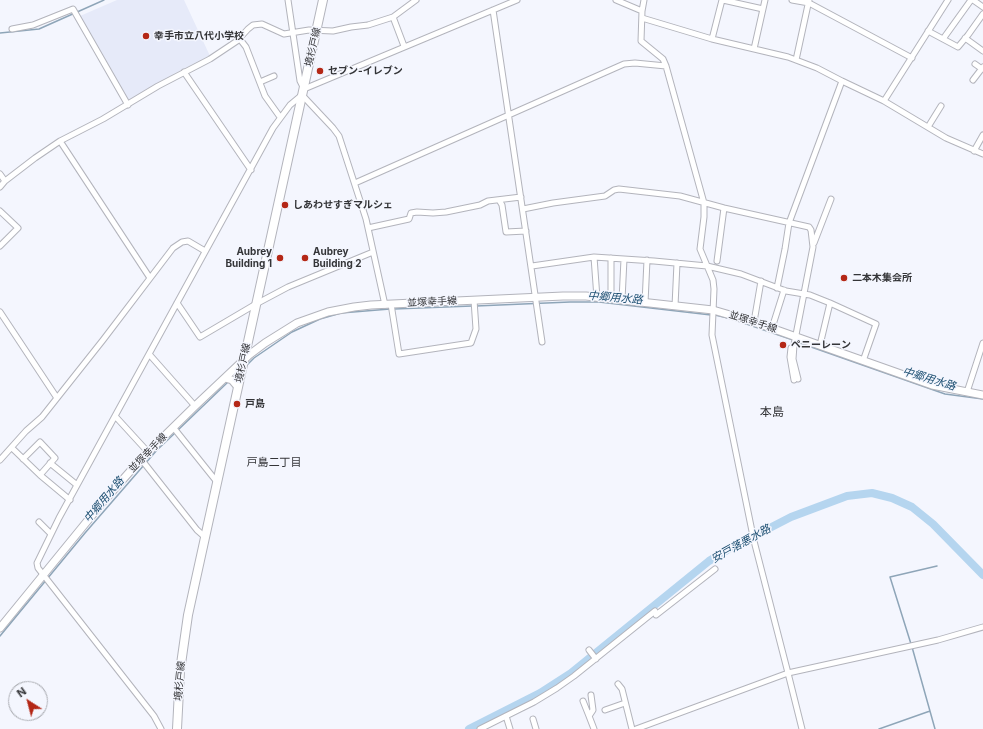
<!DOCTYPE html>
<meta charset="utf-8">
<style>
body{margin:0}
#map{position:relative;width:983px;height:729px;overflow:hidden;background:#f4f6fe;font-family:Inter,sans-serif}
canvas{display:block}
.north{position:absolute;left:8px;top:681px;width:40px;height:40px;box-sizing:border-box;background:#f4f6fe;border:1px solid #a7a9af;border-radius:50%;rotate:324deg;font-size:11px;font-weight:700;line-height:16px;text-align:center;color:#343538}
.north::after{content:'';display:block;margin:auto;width:14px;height:18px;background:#b42716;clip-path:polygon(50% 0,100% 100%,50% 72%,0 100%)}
</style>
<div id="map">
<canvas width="983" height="729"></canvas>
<div class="north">N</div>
</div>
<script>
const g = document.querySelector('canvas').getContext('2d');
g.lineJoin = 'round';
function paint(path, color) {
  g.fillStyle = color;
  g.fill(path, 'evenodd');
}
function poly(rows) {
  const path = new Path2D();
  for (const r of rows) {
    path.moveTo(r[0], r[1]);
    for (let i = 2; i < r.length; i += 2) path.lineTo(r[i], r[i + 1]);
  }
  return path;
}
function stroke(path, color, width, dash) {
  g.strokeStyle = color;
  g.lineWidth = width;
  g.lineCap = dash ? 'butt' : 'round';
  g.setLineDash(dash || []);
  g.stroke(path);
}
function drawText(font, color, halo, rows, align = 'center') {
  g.font = font + ' Inter,"Noto Sans JP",sans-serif';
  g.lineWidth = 3;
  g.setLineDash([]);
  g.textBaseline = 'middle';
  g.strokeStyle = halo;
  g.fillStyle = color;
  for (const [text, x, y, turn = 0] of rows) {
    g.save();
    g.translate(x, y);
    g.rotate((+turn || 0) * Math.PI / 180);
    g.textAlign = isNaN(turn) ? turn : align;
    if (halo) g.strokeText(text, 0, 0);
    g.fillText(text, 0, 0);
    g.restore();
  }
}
const built = poly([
 [117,0,184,0,210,56,181,70,128,102,80,16]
]);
const stream = poly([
 [0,33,39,29,104,0],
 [476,306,570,302,599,302,711,315],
 [394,309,472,306],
 [715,315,732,319,793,340],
 [797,342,945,394,983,399],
 [247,365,254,358,292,332,320,319,341,313,390,309],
 [178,430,228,382],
 [0,636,85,533,157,450,175,433],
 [911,644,890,577,937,566],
 [912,647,935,729],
 [879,729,930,711]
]);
const river = poly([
 [469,729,540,693,571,673,709,561,727,550,791,517,847,496,872,493,892,498,912,507,933,524,983,575]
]);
const street = poly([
 [288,0,300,81,304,89,517,0],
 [616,0,642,11],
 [644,0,642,11,641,41,663,59,666,66,704,203,704,217,700,249,713,280,714,289,712,335,754,541,788,673,938,640,983,627],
 [723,0,763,9],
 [792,0,809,3,912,58],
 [973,0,983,7],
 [493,10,542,342],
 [393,17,404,46],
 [642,18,712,39,788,57,817,68,842,81,884,101,946,138,983,154],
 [12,29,33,25,73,9,128,105],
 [928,31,958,47,968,35,983,14],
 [239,38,246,47,265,96,280,117],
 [965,38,983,51],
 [712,39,722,0],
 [943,39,971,0],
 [754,49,765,0],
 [796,60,809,0],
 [975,64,982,69],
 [184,72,251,170],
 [973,80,983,67],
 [260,82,274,76],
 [884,101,948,0],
 [928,127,941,106],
 [60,141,150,278],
 [974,151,983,135],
 [0,174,5,181],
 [355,183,624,64,635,63,666,66],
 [0,187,5,181,35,158,60,141,103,119,158,86,210,59,237,41,248,29,253,25,262,24,284,34,309,30,333,31,351,27,368,25,393,17,416,0],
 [499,200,502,205,506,232,526,231],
 [523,209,553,203,605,196,614,190,619,189,680,196,724,208,809,227,811,230,813,247,794,345,793,359,798,379],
 [0,211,18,228,0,246],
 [368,228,409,219,411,213,417,212,433,213,446,212,480,205,488,201,521,197],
 [814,243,831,199],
 [594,257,597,298],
 [611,258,611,299],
 [717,261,724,208],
 [532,266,594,257,654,261,707,266,741,274,786,291,810,295,830,303,876,324,863,361],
 [777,288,785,249,789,223,842,81],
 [622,300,624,259],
 [177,303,200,337,256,304,288,287,373,252],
 [645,303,647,260],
 [391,304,399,354,471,343,476,329,474,300],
 [675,306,677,263],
 [0,312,57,398],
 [754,322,761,281],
 [772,328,784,290],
 [820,345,830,303],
 [791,348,790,357,794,380],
 [149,354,195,406],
 [967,392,983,343],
 [115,416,148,452],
 [173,427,217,482],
 [12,448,40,475,70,500],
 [23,459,40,442,55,458,40,475],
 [141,459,197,530,205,537],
 [0,460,26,431,42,417,103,340,173,248,182,242,188,241,205,251],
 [50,463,77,485],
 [39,522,51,534],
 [589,650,596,659],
 [618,684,622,689,632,729],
 [591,695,593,710,589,716,594,729],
 [583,701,589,716],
 [605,710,625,703],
 [506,716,510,729],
 [533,719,536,729],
 [161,729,154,716,38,568,37,563,59,518,273,128,290,105,302,95,333,128,339,136,366,219,385,305],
 [480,729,534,702,557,688,574,676,655,611,656,615,715,569],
 [636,729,788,673,802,729]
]);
const secondary = poly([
 [225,378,232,380,238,387],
 [0,628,102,503,141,459,195,406,249,355,265,343,297,323,328,312,354,307,371,305,563,296,586,296,713,310,754,322,932,385,983,395]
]);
const primary = poly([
 [177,729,180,671,188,615,323,0]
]);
const markers = [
 [146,36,4,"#b42716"],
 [320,71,4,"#b42716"],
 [285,205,4,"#b42716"],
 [280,258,4,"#b42716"],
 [305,258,4,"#b42716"],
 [844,278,4,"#b42716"],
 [783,345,4,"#b42716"],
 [237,404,4,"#b42716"]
];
const poiNames = [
 ["幸手市立八代小学校",154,36],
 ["セブン-イレブン",328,71],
 ["しあわせすぎマルシェ",293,205],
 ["Aubrey",272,252,"right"],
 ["Building 1",272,264,"right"],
 ["Aubrey",313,252],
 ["Building 2",313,264],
 ["二本木集会所",852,278],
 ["ペニーレーン",791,345],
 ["戸島",245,404]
];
const streetNames = [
 ["境杉戸線",313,47,-77],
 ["並塚幸手線",432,302,-3],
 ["並塚幸手線",753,322,18],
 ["境杉戸線",243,363,-78],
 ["並塚幸手線",148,453,-46],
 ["境杉戸線",180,681,-85]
];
const waterNames = [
 ["中郷用水路",615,298,5],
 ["中郷用水路",929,379,17],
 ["中郷用水路",104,500,-50],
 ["安戸落悪水路",741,544,-29]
];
const neighbourhoodNames = [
 ["戸島二丁目",274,463]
];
const quarterNames = [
 ["本島",772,412]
];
paint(built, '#e6eaf9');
stroke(stream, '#8ea5b8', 1.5);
stroke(river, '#b5d5ef', 8);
stroke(street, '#b3b4bc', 7);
stroke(secondary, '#b3b4bc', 9);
stroke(primary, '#b3b4bc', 10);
stroke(street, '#fff', 5);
stroke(secondary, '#fff', 7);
stroke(primary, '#fff', 8);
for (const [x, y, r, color] of markers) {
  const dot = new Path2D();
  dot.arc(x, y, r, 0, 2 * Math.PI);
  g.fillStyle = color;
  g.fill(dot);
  stroke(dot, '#f4f6fe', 1.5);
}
drawText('bold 10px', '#343538', '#f4f6fe', poiNames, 'left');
drawText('10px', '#343538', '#f4f6fe', streetNames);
drawText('italic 11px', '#1a4d70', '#f4f6fe', waterNames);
drawText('11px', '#343538', '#f4f6fe', neighbourhoodNames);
drawText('12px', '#343538', '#f4f6fe', quarterNames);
</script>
